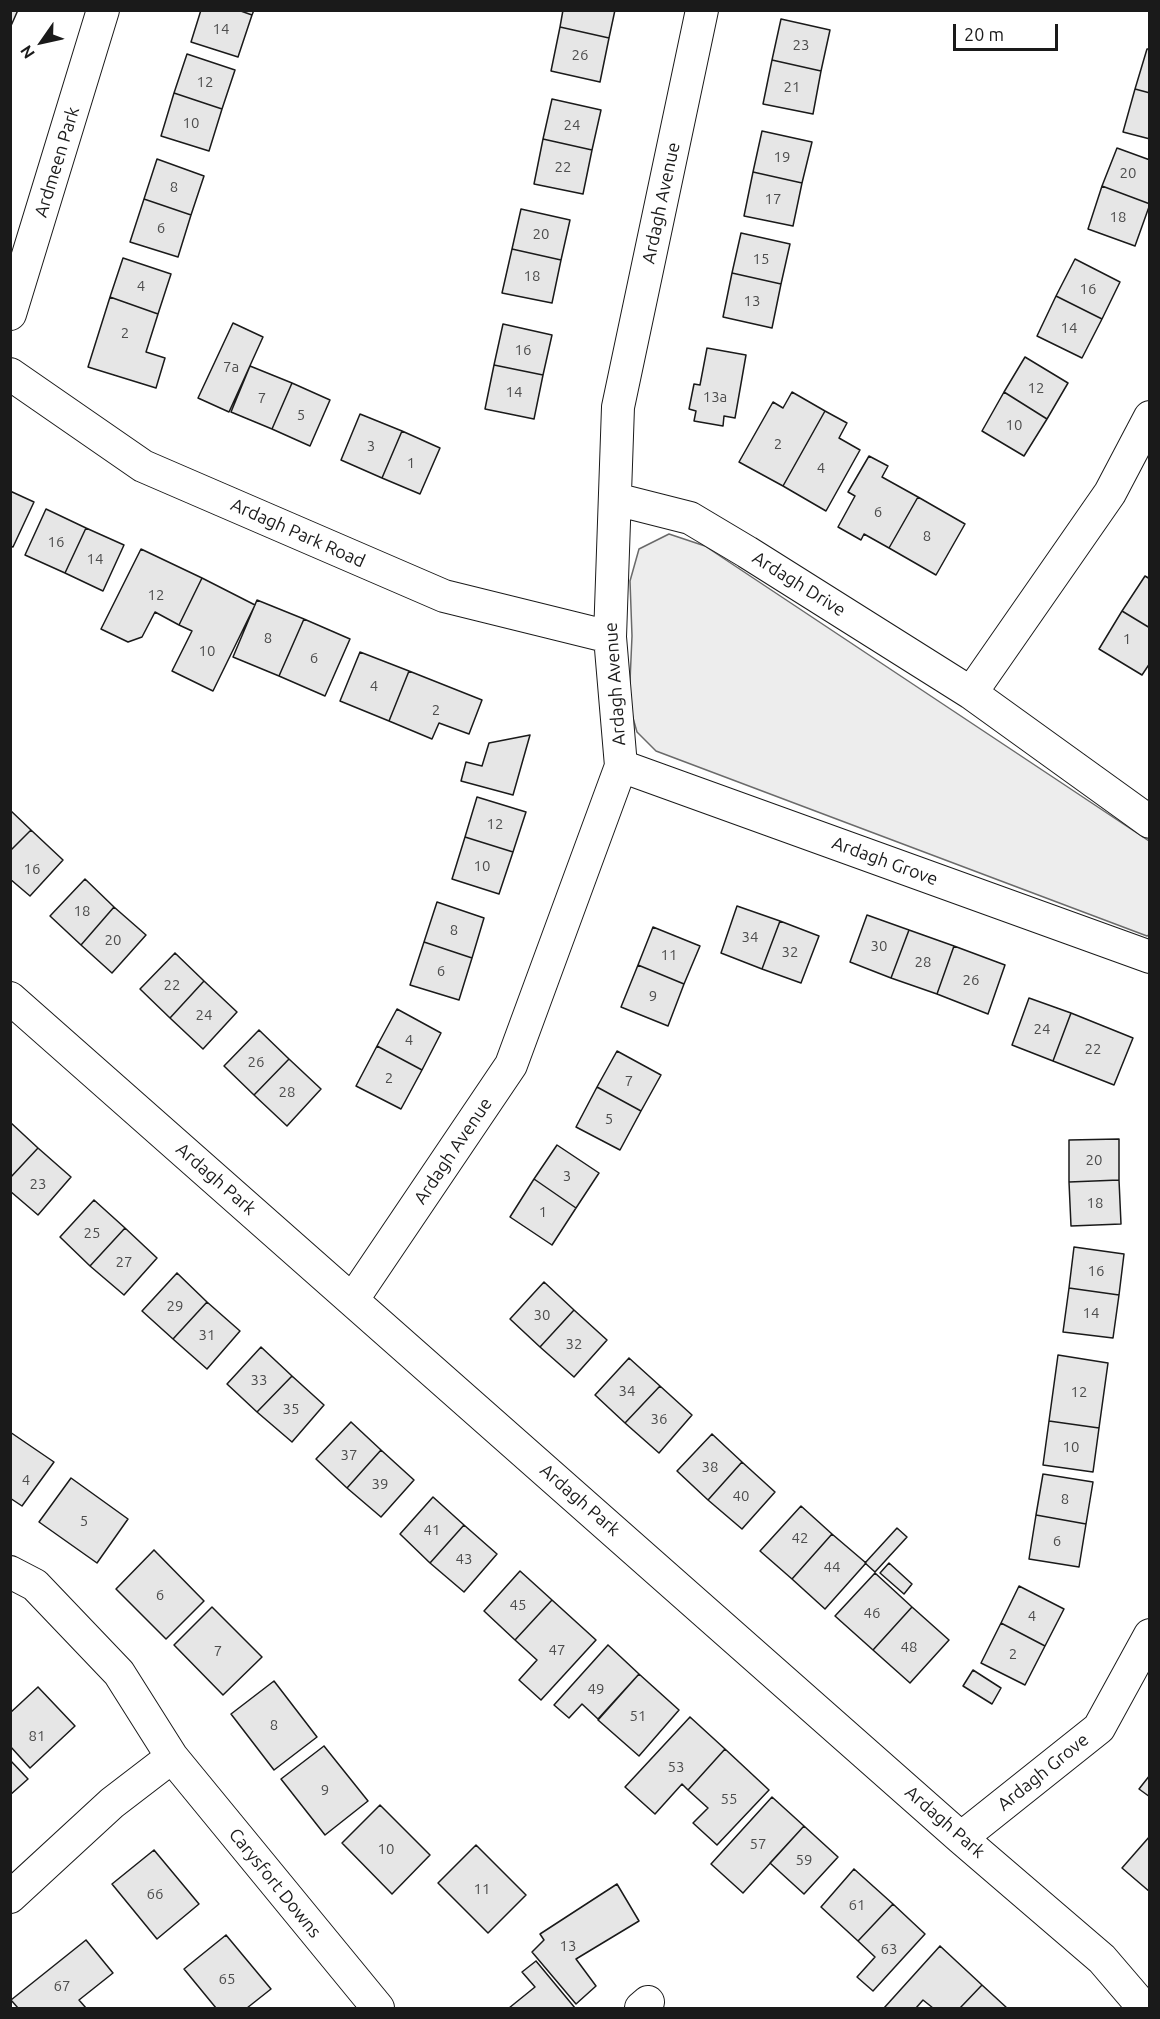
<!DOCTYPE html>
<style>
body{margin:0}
#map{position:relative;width:1160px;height:2019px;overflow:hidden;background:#fff;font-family:Ubuntu,sans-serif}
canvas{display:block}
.frame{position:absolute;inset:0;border:12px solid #1a1a1a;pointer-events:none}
.north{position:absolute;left:12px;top:12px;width:60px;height:60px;-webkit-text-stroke:4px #fff;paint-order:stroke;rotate:236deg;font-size:16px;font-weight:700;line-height:24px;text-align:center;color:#1a1a1a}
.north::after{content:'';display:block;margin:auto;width:21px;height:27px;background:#1a1a1a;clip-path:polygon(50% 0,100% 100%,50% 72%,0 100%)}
.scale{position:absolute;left:953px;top:24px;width:105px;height:27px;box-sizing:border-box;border:3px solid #1a1a1a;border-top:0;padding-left:8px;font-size:18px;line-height:21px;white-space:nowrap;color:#1a1a1a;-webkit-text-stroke:4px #fff;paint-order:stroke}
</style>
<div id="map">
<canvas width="1160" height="2019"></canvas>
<div class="frame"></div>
<div class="north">N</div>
<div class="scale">20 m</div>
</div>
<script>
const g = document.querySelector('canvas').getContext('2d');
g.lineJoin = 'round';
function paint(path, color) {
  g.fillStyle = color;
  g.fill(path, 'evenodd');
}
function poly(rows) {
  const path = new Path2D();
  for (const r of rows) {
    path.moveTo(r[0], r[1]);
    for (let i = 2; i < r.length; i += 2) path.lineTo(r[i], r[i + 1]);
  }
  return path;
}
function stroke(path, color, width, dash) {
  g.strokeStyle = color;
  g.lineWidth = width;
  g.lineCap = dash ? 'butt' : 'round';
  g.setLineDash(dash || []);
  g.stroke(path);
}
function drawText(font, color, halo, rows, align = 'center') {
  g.font = font + ' Ubuntu,sans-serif';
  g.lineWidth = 4.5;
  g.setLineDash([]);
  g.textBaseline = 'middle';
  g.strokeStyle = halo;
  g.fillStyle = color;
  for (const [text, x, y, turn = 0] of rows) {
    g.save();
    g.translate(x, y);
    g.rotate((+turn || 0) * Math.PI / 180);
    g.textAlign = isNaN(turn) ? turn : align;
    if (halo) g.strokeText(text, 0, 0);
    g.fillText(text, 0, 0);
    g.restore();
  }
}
const built = poly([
 [669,534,705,546,1149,841,1149,935,1147,936,656,751,637,732,629,704,632,636,630,581,639,549,669,534]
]);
const building = poly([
 [10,10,18,10,10,28,10,10],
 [201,10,238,10,252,15,238,57,191,42,201,10],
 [238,10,254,10,252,15,238,10],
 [563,10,615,10,609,38,560,27,563,10],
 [781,19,830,30,821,71,772,60,781,19],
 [560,27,609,38,600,82,551,71,560,27],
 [1147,49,1150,49,1150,93,1135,89,1147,49],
 [187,54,235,70,222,109,174,93,187,54],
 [772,60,821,71,813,114,763,104,772,60],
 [1135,89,1150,93,1150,139,1123,132,1135,89],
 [174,93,222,109,209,151,161,136,174,93],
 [552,99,601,110,592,150,543,139,552,99],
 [762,131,812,142,802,183,753,172,762,131],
 [543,139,592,150,583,194,534,184,543,139],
 [1117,148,1150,160,1150,204,1102,186,1117,148],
 [157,159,204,176,191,215,144,199,157,159],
 [753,172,802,183,793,226,744,216,753,172],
 [1102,186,1150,204,1135,246,1088,229,1102,186],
 [144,199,191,215,178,257,130,242,144,199],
 [521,209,570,220,561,260,512,249,521,209],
 [741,233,790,244,781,284,732,273,741,233],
 [512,249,561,260,552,303,502,293,512,249],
 [123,258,171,274,158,314,110,297,123,258],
 [1075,259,1120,282,1102,319,1056,296,1075,259],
 [732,273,781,284,772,328,723,317,732,273],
 [1056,296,1102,319,1082,358,1037,336,1056,296],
 [110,297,158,314,146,352,165,358,156,388,88,367,110,297],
 [233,323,263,337,229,412,198,398,233,323],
 [503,324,552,335,543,375,494,365,503,324],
 [707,348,746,355,735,418,724,416,723,426,694,421,696,411,689,409,694,384,700,385,707,348],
 [1025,357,1068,383,1047,419,1004,392,1025,357],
 [494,365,543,375,534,419,485,409,494,365],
 [250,366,292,383,272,429,231,412,250,366],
 [292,383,330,400,310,446,272,429,292,383],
 [792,392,825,411,783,486,739,462,773,402,783,408,792,392],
 [1004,392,1047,419,1024,456,982,431,1004,392],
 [825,411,847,423,839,438,860,450,826,511,783,486,825,411],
 [360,414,402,431,382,478,341,460,360,414],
 [402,431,440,448,420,494,382,478,402,431],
 [869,456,888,466,882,477,918,497,889,548,864,534,861,540,838,527,855,496,848,492,869,456],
 [10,491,34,502,13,547,10,546,10,491],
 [918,497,965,524,936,575,889,548,918,497],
 [46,509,86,528,65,573,25,555,46,509],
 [86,528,124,545,103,591,65,573,86,528],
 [141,549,202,578,179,625,155,612,142,637,128,642,101,629,141,549],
 [1145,576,1150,579,1150,628,1122,611,1145,576],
 [202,578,255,605,213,691,172,671,192,631,179,625,202,578],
 [257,600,304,619,279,676,233,657,257,600],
 [1122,611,1150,628,1150,663,1142,675,1099,649,1122,611],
 [304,619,350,639,325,696,279,676,304,619],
 [360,652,409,671,389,721,340,701,360,652],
 [409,671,482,700,469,734,439,723,432,739,389,721,409,671],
 [530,735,513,795,461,781,466,762,482,766,489,743,530,735],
 [477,797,526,812,513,852,465,837,477,797],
 [10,810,31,830,10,851,10,810],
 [31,830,63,860,30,896,10,879,10,851,31,830],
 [465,837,513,852,499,894,452,879,465,837],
 [85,879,114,907,81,945,50,916,85,879],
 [437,902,484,918,472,958,424,942,437,902],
 [737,906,780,921,762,969,721,953,737,906],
 [114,907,146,935,112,973,81,945,114,907],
 [867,915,909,930,891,978,850,962,867,915],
 [780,921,819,936,801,983,762,969,780,921],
 [653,927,700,946,684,984,638,965,653,927],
 [909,930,954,946,937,994,891,978,909,930],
 [424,942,472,958,459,1000,410,985,424,942],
 [954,946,1005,965,988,1014,937,994,954,946],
 [175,953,204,981,170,1018,140,989,175,953],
 [638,965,684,984,668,1026,621,1007,638,965],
 [204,981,237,1012,203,1049,170,1018,204,981],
 [1029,998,1071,1013,1053,1061,1012,1045,1029,998],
 [397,1009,441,1033,422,1070,377,1046,397,1009],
 [1071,1013,1133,1038,1114,1085,1053,1061,1071,1013],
 [259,1030,289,1059,254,1095,224,1066,259,1030],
 [377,1046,422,1070,401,1109,356,1086,377,1046],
 [617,1051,661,1075,641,1111,597,1087,617,1051],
 [289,1059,321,1089,287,1126,254,1095,289,1059],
 [597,1087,641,1111,620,1150,576,1127,597,1087],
 [10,1122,38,1148,10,1178,10,1122],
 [1119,1139,1119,1180,1069,1182,1069,1140,1119,1139],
 [557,1145,599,1173,576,1208,534,1179,557,1145],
 [38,1148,71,1177,38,1215,10,1191,10,1178,38,1148],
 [534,1179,576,1208,552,1245,510,1217,534,1179],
 [1119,1180,1121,1224,1071,1226,1069,1182,1119,1180],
 [94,1200,125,1228,90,1266,60,1237,94,1200],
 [125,1228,157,1258,124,1295,90,1266,125,1228],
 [1074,1247,1124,1254,1119,1295,1069,1288,1074,1247],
 [177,1273,207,1302,173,1339,142,1311,177,1273],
 [544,1282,574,1310,540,1347,510,1319,544,1282],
 [1069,1288,1119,1295,1113,1338,1063,1332,1069,1288],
 [207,1302,240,1331,207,1369,173,1339,207,1302],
 [574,1310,607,1340,574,1377,540,1347,574,1310],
 [261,1347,292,1376,257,1412,227,1384,261,1347],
 [1058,1355,1108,1363,1099,1428,1049,1421,1058,1355],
 [629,1358,660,1386,625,1423,595,1395,629,1358],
 [292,1376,324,1405,292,1442,257,1412,292,1376],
 [660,1386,692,1415,659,1453,625,1423,660,1386],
 [1049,1421,1099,1428,1093,1472,1043,1465,1049,1421],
 [351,1422,381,1450,347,1488,316,1459,351,1422],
 [10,1432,54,1462,22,1506,10,1498,10,1432],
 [712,1434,742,1462,708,1500,677,1471,712,1434],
 [381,1450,414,1480,381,1517,347,1488,381,1450],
 [742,1462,775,1492,742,1529,708,1500,742,1462],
 [1043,1474,1093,1482,1086,1524,1036,1515,1043,1474],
 [71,1478,128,1519,97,1563,39,1522,71,1478],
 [433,1497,464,1525,430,1563,400,1534,433,1497],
 [801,1506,832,1534,792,1579,760,1551,801,1506],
 [1036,1515,1086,1524,1079,1567,1029,1559,1036,1515],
 [464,1525,497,1554,464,1592,430,1563,464,1525],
 [897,1528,907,1537,875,1572,865,1563,897,1528],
 [832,1534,866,1563,825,1609,792,1579,832,1534],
 [154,1550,204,1601,166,1639,116,1589,154,1550],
 [889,1563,912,1584,904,1594,880,1573,889,1563],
 [520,1571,552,1600,515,1640,484,1611,520,1571],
 [875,1573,912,1607,873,1650,835,1616,875,1573],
 [1019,1586,1064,1609,1045,1646,1001,1623,1019,1586],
 [552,1600,596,1640,541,1700,519,1680,537,1660,515,1640,552,1600],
 [212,1607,262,1657,223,1695,174,1645,212,1607],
 [912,1607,949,1640,910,1683,873,1650,912,1607],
 [1001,1623,1045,1646,1025,1685,981,1663,1001,1623],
 [608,1645,639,1674,598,1719,582,1704,569,1718,554,1705,608,1645],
 [973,1670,1001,1688,992,1704,963,1686,973,1670],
 [639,1674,679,1710,639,1756,598,1720,639,1674],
 [274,1681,317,1737,274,1770,231,1714,274,1681],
 [38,1687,75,1726,30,1768,10,1746,10,1713,38,1687],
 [690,1717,725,1749,688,1790,682,1784,655,1814,625,1787,690,1717],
 [324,1746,368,1801,325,1835,281,1779,324,1746],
 [725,1749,769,1790,717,1845,693,1823,708,1808,688,1790,725,1749],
 [10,1760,28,1779,10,1795,10,1760],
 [1150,1775,1150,1797,1139,1789,1150,1775],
 [772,1797,804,1826,743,1893,711,1864,772,1797],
 [380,1805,430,1855,392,1894,342,1843,380,1805],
 [804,1826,838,1857,804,1894,770,1863,804,1826],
 [1150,1836,1150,1892,1122,1868,1150,1836],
 [476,1845,526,1895,488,1933,438,1883,476,1845],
 [154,1850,199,1904,157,1939,112,1884,154,1850],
 [854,1869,893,1904,858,1941,821,1907,854,1869],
 [617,1884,639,1921,576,1959,596,1986,576,2004,532,1952,544,1940,540,1934,617,1884],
 [893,1904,925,1934,873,1991,857,1977,875,1957,858,1941,893,1904],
 [226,1935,271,1989,247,2008,216,2008,184,1969,226,1935],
 [86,1940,113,1973,79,2000,86,2008,18,2008,11,2000,86,1940],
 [940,1946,982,1985,960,2008,933,2008,923,2000,916,2008,884,2008,940,1946],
 [536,1961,575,2008,509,2008,535,1987,522,1972,536,1961],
 [982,1985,1007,2008,960,2008,982,1985]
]);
const minor = poly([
 [10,314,103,10],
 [10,374,143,466,444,596,610,637],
 [615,499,690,518,747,552,971,693,1150,822],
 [971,693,1110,493,1150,417],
 [621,766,1150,957],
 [10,998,961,1838,1102,1959,1144,2008],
 [353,1299,511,1065,621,766,610,637,618,407,702,10],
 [10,1572,35,1585,119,1673,172,1757,378,2008],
 [961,1838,1099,1728,1150,1635],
 [10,1897,112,1803,172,1757],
 [641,2008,648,2002]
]);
const numberNames = [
 ["14",221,29],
 ["23",801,45],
 ["26",580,55],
 ["12",205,82],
 ["21",792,87],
 ["10",191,123],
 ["24",572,125],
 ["19",782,157],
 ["22",563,167],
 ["20",1128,173],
 ["8",174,187],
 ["17",773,199],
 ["18",1118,217],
 ["6",161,228],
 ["20",541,234],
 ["15",761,259],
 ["18",532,276],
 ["4",141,286],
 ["16",1088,289],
 ["13",752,301],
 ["14",1069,328],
 ["2",125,333],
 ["16",523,350],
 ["7a",231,367],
 ["12",1036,388],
 ["14",514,392],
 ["13a",715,397],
 ["7",262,398],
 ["5",301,415],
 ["10",1014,425],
 ["2",778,444],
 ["3",371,446],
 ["1",411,463],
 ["4",821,468],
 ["6",878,512],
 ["8",927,536],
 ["16",56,542],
 ["14",95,559],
 ["12",156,595],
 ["8",268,638],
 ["1",1127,639],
 ["10",207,651],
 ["6",314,658],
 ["4",374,686],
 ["2",436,710],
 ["12",495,824],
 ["10",482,866],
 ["16",32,869],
 ["18",82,911],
 ["8",454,930],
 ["34",750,937],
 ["20",113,940],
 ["30",879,946],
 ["32",790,952],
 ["11",669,955],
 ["28",923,962],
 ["6",441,971],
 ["26",971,980],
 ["22",172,985],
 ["9",653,996],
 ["24",204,1015],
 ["24",1042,1029],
 ["4",409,1040],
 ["22",1093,1049],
 ["26",256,1062],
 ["2",389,1078],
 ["7",629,1081],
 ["28",287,1092],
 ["5",609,1119],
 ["20",1094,1160],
 ["3",567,1176],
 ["23",38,1184],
 ["18",1095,1203],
 ["1",543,1212],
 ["25",92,1233],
 ["27",124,1262],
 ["16",1096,1271],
 ["29",175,1306],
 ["14",1091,1313],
 ["30",542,1315],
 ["31",207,1335],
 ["32",574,1344],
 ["33",259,1380],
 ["34",627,1391],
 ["12",1079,1392],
 ["35",291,1409],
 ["36",659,1419],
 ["10",1071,1447],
 ["37",349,1455],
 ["38",710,1467],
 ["4",26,1480],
 ["39",380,1484],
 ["40",741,1496],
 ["8",1065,1499],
 ["5",84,1521],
 ["41",432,1530],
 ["42",800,1538],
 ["6",1057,1541],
 ["43",464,1559],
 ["44",832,1567],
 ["6",160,1595],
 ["45",518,1605],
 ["46",872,1613],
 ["4",1032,1616],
 ["48",909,1647],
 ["47",557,1650],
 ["7",218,1651],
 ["2",1013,1654],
 ["49",596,1689],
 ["51",638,1716],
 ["8",274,1725],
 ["81",37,1736],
 ["53",676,1767],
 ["9",325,1790],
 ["55",729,1799],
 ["57",758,1844],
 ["10",386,1849],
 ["59",804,1860],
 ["11",482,1889],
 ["66",155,1894],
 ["61",857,1905],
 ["13",568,1946],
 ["63",889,1949],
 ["65",227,1979],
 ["67",62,1986]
];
const streetNames = [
 ["Ardmeen Park",57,162,-73],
 ["Ardagh Avenue",661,203,-78],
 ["Ardagh Park Road",298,533,24],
 ["Ardagh Drive",799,584,32],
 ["Ardagh Avenue",615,684,-94],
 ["Ardagh Grove",885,861,20],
 ["Ardagh Avenue",453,1151,-56],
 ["Ardagh Park",216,1179,41],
 ["Ardagh Park",580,1500,41],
 ["Ardagh Grove",1043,1772,-39],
 ["Ardagh Park",945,1822,41],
 ["Carysfort Downs",275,1883,51]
];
paint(built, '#ededed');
stroke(built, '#6a6a6a', 1.5);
paint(building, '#e6e6e6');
stroke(building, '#1a1a1a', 1.5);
stroke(minor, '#1a1a1a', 34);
stroke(minor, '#fff', 32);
drawText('15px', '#4d4d4d', null, numberNames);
drawText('18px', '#1a1a1a', '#fff', streetNames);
</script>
